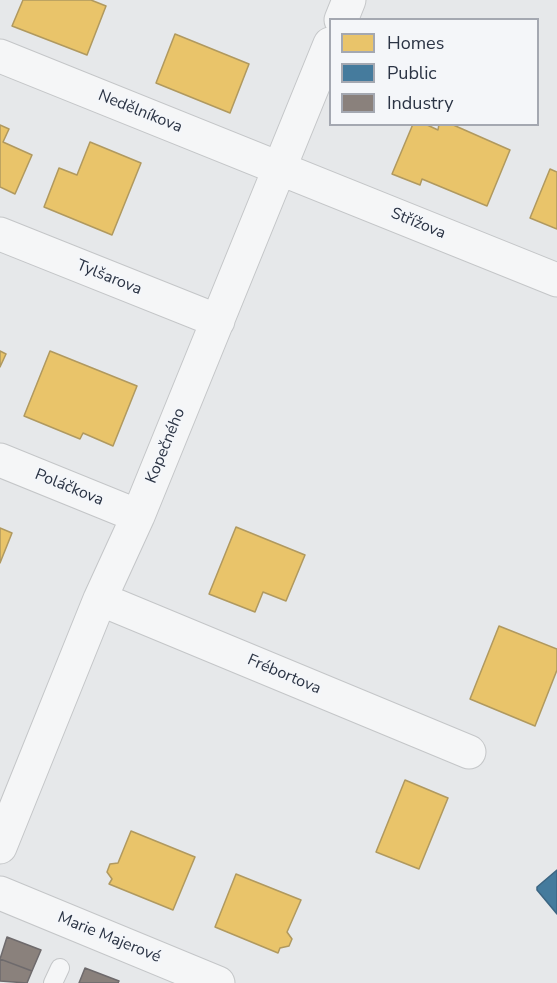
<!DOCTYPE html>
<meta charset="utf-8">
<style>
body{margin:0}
#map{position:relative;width:557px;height:983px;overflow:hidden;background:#e6e8ea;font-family:"Nunito Sans",sans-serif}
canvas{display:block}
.legend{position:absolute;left:329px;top:18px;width:210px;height:108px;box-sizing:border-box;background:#f4f6f9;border:2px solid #a4a8b1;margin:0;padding:8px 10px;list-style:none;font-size:18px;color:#2b3445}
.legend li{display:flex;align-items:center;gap:12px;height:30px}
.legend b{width:30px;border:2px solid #a4a8b1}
</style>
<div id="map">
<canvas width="557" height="983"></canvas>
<ul class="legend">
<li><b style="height:16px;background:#e9c46a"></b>Homes</li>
<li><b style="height:16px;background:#457b9d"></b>Public</li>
<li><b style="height:16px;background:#8a817c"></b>Industry</li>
</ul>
</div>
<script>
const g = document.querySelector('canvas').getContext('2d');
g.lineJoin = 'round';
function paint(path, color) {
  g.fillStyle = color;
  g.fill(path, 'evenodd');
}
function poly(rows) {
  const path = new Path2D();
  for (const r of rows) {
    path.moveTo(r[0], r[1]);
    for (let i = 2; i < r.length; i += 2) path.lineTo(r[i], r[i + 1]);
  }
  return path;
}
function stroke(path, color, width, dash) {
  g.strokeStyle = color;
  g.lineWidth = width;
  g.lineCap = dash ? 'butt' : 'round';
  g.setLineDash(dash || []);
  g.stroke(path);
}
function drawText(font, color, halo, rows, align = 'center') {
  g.font = font + ' "Nunito Sans",sans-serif';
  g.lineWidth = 6;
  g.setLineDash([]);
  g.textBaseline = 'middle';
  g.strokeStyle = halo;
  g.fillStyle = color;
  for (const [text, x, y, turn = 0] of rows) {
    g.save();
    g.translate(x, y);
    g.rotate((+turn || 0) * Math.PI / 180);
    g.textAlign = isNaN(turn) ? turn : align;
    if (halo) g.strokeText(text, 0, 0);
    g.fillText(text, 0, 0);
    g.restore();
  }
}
const homes = poly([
 [23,0,91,0,106,6,87,55,12,26,23,0],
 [175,34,249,64,230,113,156,83,175,34],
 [413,124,425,124,438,130,439,124,451,124,510,150,487,206,422,179,420,185,392,174,413,124],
 [0,125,9,129,3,142,32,155,15,194,0,187,0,125],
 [90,142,141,163,112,235,44,207,59,168,77,175,90,142],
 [550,169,557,172,557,229,530,218,550,169],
 [0,351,6,354,0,367,0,351],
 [50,351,137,386,113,446,83,433,80,439,24,416,50,351],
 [236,527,305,555,286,601,263,592,255,612,209,594,236,527],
 [0,528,12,533,0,563,0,528],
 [499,626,557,649,557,670,535,726,470,699,499,626],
 [405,780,448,798,419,869,376,852,405,780],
 [131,831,195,857,173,910,109,884,112,879,107,872,110,864,118,863,131,831],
 [236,874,301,900,287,932,292,939,289,946,280,948,278,953,215,927,236,874]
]);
const public = poly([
 [557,870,557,914,537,890,537,887,557,870]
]);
const industry = poly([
 [7,937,41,950,32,971,0,959,7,937],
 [0,959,32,971,27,983,0,981,0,959],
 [85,968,119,981,118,983,79,983,85,968]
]);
const service = poly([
 [53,983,60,968]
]);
const minor = poly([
 [341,20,349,0],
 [0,56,557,280],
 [0,234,218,321],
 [0,460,138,516],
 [100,599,469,752],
 [0,847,100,599,138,516,330,44],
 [0,893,218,983]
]);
const streetNames = [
 ["Nedělníkova",140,112,22],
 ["Střížova",418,224,22],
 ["Tylšarova",109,278,22],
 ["Kopečného",166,446,-68],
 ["Poláčkova",69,488,22],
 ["Frébortova",284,675,23],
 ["Marie Majerové",109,938,22]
];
paint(homes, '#e9c46a');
stroke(homes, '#b0995f', 1.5);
paint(public, '#457b9d');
stroke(public, '#3d6683', 1.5);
paint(industry, '#8a817c');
stroke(industry, '#6e6a6c', 1.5);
stroke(service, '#c4c6c8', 20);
stroke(minor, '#c4c6c8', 35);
stroke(service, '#f5f6f7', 18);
stroke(minor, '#f5f6f7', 33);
drawText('16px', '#2b3445', '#f4f6f9', streetNames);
</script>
